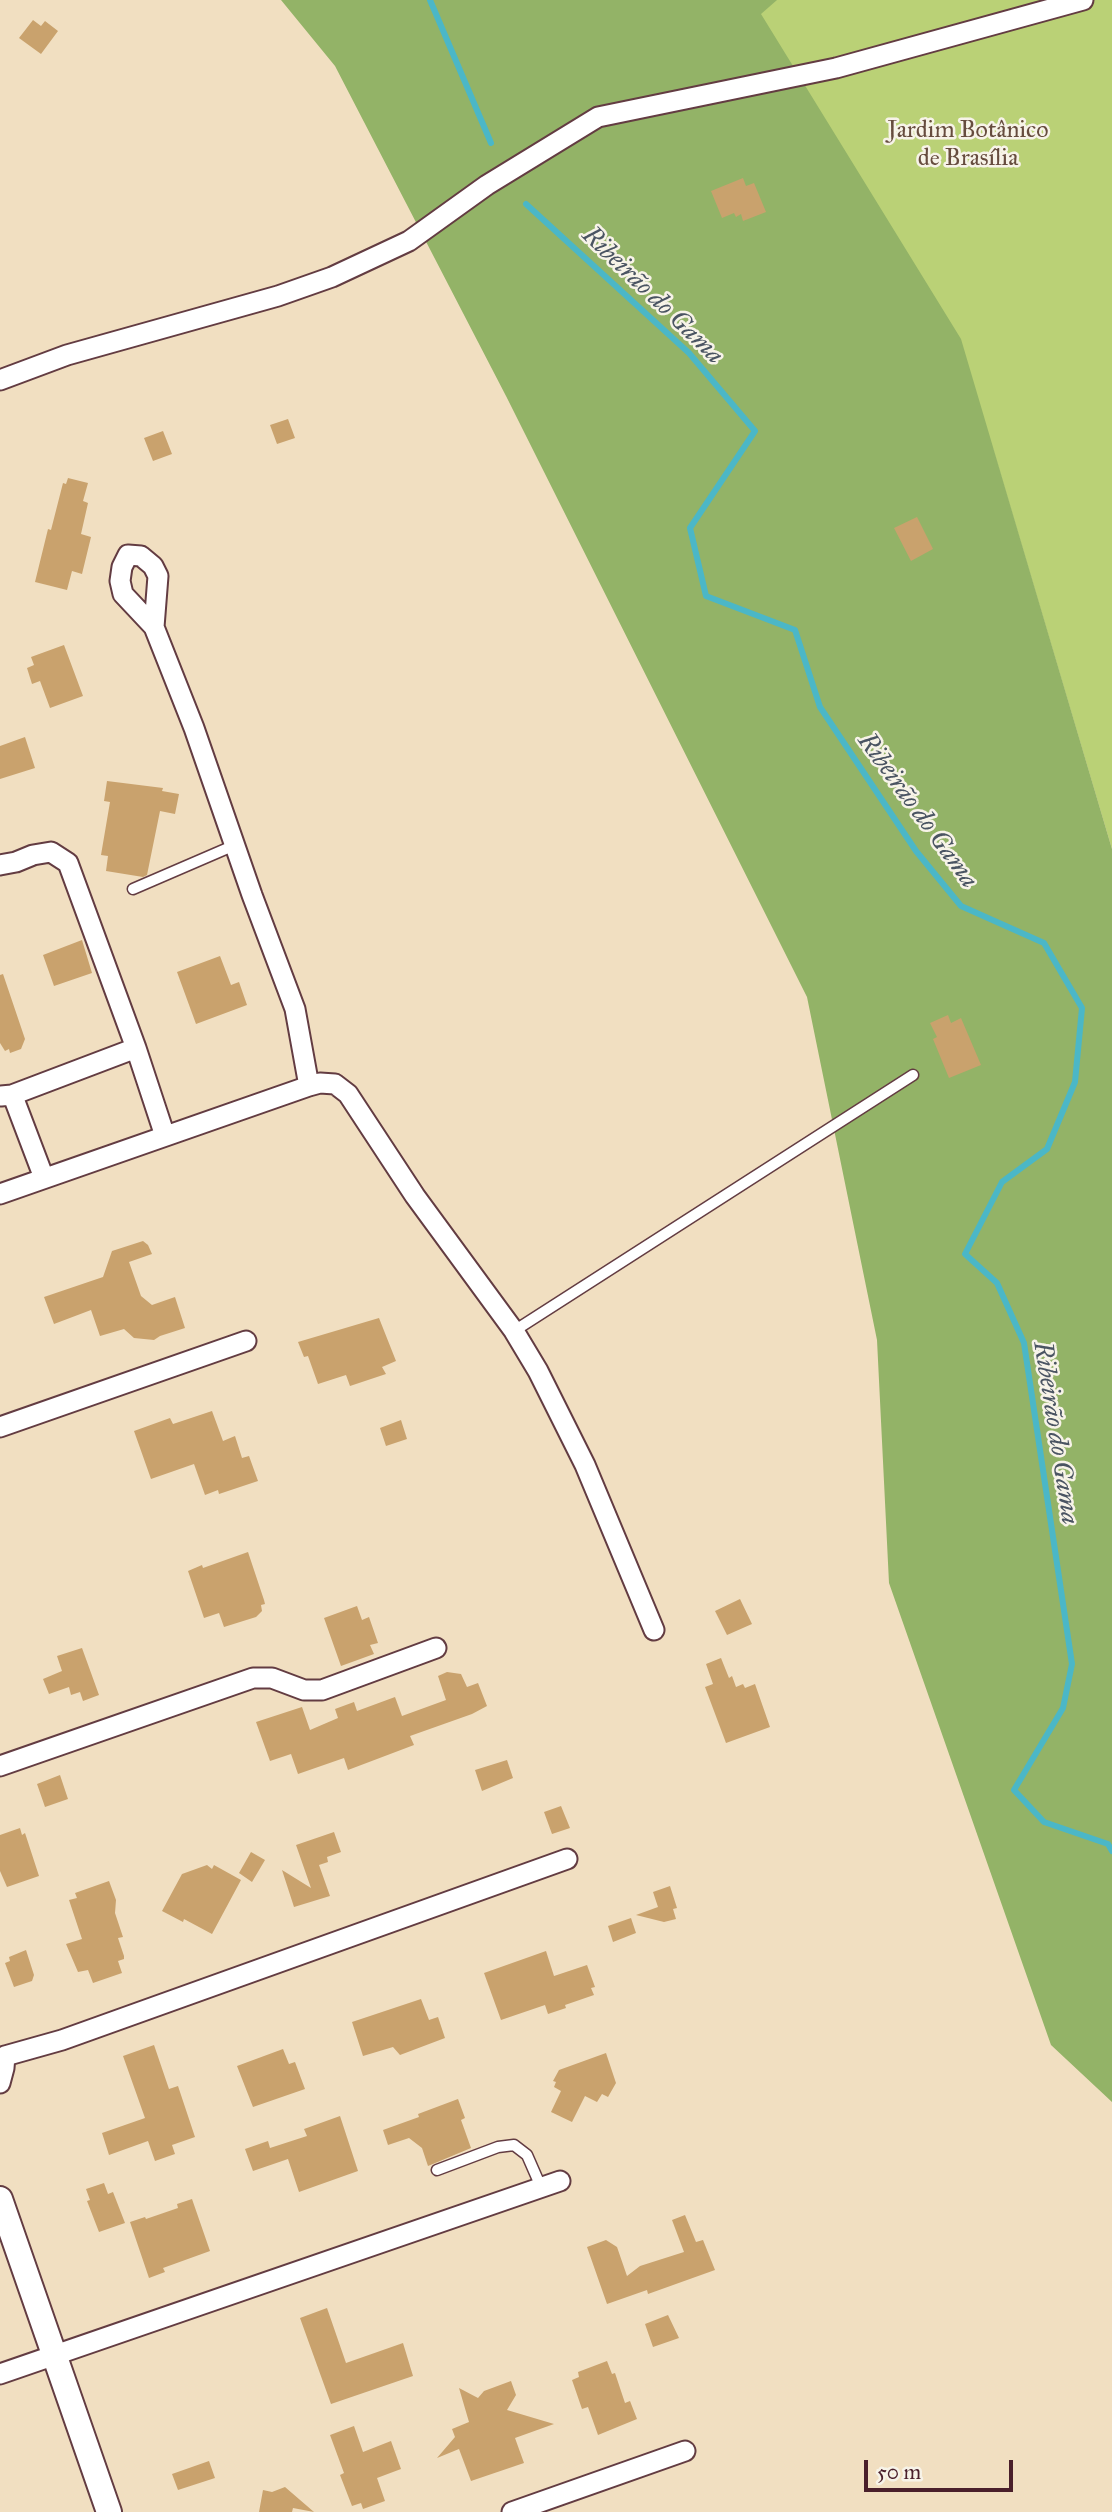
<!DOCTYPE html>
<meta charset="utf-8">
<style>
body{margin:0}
#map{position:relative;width:1112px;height:2512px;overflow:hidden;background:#f1dfc1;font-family:"IM FELL Great Primer",serif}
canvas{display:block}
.scale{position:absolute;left:864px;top:2460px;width:149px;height:32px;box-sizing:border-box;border:4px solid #4a1f2b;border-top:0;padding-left:9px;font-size:21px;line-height:24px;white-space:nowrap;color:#4a1f2b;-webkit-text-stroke:5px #f7f3e8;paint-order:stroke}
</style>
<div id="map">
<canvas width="1112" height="2512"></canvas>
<div class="scale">50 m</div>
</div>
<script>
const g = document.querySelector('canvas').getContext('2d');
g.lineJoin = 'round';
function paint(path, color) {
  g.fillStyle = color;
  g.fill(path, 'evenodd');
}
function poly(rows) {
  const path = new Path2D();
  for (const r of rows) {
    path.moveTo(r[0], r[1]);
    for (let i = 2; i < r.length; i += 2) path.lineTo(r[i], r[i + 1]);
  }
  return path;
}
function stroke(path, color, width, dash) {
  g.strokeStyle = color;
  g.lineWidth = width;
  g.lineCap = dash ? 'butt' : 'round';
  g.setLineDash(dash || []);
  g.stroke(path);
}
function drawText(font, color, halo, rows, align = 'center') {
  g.font = font + ' "IM FELL Great Primer",serif';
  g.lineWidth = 5;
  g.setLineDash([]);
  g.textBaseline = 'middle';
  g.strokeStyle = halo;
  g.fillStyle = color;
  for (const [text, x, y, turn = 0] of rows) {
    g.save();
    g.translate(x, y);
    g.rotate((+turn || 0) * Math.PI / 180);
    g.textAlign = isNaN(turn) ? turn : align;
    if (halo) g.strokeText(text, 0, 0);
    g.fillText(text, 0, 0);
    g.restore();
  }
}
const green = poly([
 [703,0,1112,0,1112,849,993,449]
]);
const forest = poly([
 [281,0,777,0,761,14,961,339,1112,849,1112,2102,1051,2045,889,1583,877,1340,807,997,506,396,335,66]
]);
const stream = poly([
 [430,0,491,143],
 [526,204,689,353,755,431,690,528,706,596,795,630,820,707,916,851,961,906,1044,943,1082,1008,1075,1082,1047,1149,1002,1182,965,1254,997,1283,1024,1343,1072,1664,1063,1708,1014,1790,1044,1822,1108,1844,1112,1851]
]);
const building = poly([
 [33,20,41,26,45,21,58,31,41,54,19,38],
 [743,178,746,186,754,183,766,212,743,221,741,214,736,217,734,213,722,218,711,191],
 [288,419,295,438,277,444,270,425],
 [163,431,172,454,153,461,144,438],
 [68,478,88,483,83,501,88,503,81,534,91,537,82,574,72,571,67,590,35,582,48,529,51,530,63,483,66,484],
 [917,517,933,549,911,561,894,528],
 [64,645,83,696,50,708,40,681,32,684,27,668,34,665,31,657],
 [25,737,35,768,0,779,0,746],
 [107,781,163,788,162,791,179,794,175,814,160,811,147,875,143,877,106,871,108,856,101,855,110,802,104,801],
 [82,940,92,973,54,986,43,955],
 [220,956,231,985,239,982,247,1005,196,1024,177,972],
 [3,974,25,1039,21,1049,10,1053,9,1049,5,1051,0,1043,0,975],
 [948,1015,951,1023,961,1018,981,1065,949,1078,933,1039,937,1037,930,1023],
 [143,1241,148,1245,152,1254,129,1262,141,1296,152,1305,175,1297,185,1328,160,1336,154,1340,134,1338,124,1329,100,1336,91,1310,54,1324,44,1297,103,1277,112,1251],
 [379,1318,396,1361,382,1367,386,1374,350,1386,346,1375,318,1384,308,1356,304,1357,298,1342],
 [212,1411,223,1441,235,1436,242,1458,249,1456,258,1481,219,1494,218,1490,205,1495,194,1464,151,1479,134,1431,170,1418,173,1424],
 [401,1420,407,1439,386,1446,380,1428],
 [248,1552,264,1600,265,1604,261,1605,262,1611,256,1617,224,1627,219,1613,204,1618,188,1571,202,1565,203,1568],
 [740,1599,752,1624,727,1635,715,1611],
 [357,1606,362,1620,369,1617,378,1643,370,1645,374,1654,341,1666,324,1618],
 [82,1648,99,1695,83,1701,80,1692,71,1695,69,1687,49,1694,43,1679,62,1671,57,1656],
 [721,1658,729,1678,732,1676,736,1687,743,1684,745,1688,755,1684,770,1727,726,1743,705,1687,713,1684,706,1664],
 [447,1672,461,1674,467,1687,478,1683,487,1706,472,1714,410,1736,414,1745,348,1770,344,1758,298,1774,291,1754,270,1761,256,1722,302,1707,310,1730,338,1718,335,1709,354,1702,357,1711,395,1697,402,1716,446,1700,438,1676],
 [507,1760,513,1778,482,1791,475,1770],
 [60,1775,68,1799,45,1807,37,1784],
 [561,1806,570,1828,552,1834,544,1812],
 [20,1828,22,1835,25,1833,39,1876,7,1887,0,1871,0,1835],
 [334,1832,341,1852,327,1857,328,1862,319,1865,330,1896,294,1907,282,1870,311,1888,296,1845],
 [251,1852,265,1860,252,1882,239,1873],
 [207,1865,212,1869,214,1865,241,1880,212,1934,184,1919,183,1922,162,1911,182,1874],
 [109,1881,116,1900,115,1913,123,1937,118,1938,124,1956,124,1959,118,1961,122,1973,93,1983,88,1970,78,1972,66,1944,82,1939,69,1900,77,1898,75,1893],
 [670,1886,677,1908,673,1909,676,1919,664,1922,636,1915,658,1907,653,1892],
 [631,1918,636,1933,613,1942,608,1926],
 [26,1950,34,1975,32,1981,14,1987,5,1963,10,1961,9,1957],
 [546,1951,554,1976,587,1965,595,1987,591,1988,594,1995,565,2005,566,2008,548,2014,545,2005,501,2020,484,1973],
 [421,1999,429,2020,438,2017,445,2038,400,2055,393,2047,363,2056,352,2022],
 [154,2045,169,2089,178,2086,195,2137,172,2145,175,2154,155,2161,148,2141,109,2155,102,2133,145,2118,123,2056],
 [283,2049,289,2064,295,2062,305,2089,253,2107,237,2066],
 [606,2053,616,2083,608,2097,602,2094,597,2102,585,2096,572,2122,551,2112,561,2091,554,2087,556,2082,553,2081,559,2070],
 [458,2099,465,2118,461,2120,471,2148,428,2166,422,2148,409,2138,388,2145,383,2130,419,2117,418,2114],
 [340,2116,358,2171,299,2192,288,2159,253,2171,245,2149,268,2141,270,2148,307,2136,304,2129],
 [104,2183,108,2194,113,2192,125,2223,99,2232,87,2201,90,2200,86,2189],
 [192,2199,210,2251,163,2268,165,2272,149,2278,130,2222,145,2217,146,2219,178,2208,177,2204],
 [685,2215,696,2242,703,2240,715,2270,648,2294,647,2290,607,2304,587,2247,606,2240,617,2247,627,2276,640,2266,684,2252,672,2220],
 [327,2308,346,2363,403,2343,413,2376,331,2404,300,2318],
 [668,2315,679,2338,653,2347,645,2324],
 [607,2361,612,2374,615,2373,625,2403,630,2401,637,2419,598,2435,588,2407,582,2409,572,2380,579,2377,578,2372],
 [511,2381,516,2395,507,2410,554,2424,515,2438,524,2463,471,2481,459,2449,437,2458,455,2437,452,2429,469,2422,459,2388,478,2398,484,2391],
 [354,2426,363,2452,391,2441,401,2469,377,2478,385,2501,363,2509,361,2503,352,2506,340,2475,344,2473,330,2435],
 [209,2461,215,2478,178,2490,172,2474],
 [285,2487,314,2512,293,2508,292,2512,259,2512,263,2490,272,2492]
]);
const service = poly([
 [133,889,235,845],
 [514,1331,913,1075],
 [437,2170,498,2147,514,2145,527,2155,541,2187]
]);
const minor = poly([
 [0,380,67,355,278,296,332,277,409,241,487,185,598,117,836,68,1083,0],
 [154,627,158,576,153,566,141,556,128,555,122,567,120,581,123,594,154,627,194,728,252,895,295,1009,309,1086],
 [0,865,16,862,33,855,51,852,68,863,136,1048,165,1136],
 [12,1095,136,1048],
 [1,1096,12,1095,14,1099,44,1178],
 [0,1194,309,1086,320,1083,335,1084,348,1094,415,1196,514,1331,538,1371,585,1465,654,1630],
 [0,1427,246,1341],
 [0,1766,253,1678,272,1678,304,1690,322,1690,436,1648],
 [5,2056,62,2040,567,1859],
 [0,2083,4,2068,5,2056],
 [0,2374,560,2181],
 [512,2512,685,2451]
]);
const tertiary = poly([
 [0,2199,109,2512]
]);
const parkNames = [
 ["Jardim Botânico",968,131],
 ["de Brasília",968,159]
];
const waterNames = [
 ["Ribeirão do Gama",652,296,44],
 ["Ribeirão do Gama",917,811,54],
 ["Ribeirão do Gama",1055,1433,81]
];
paint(green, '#bad176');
paint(forest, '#93b367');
stroke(stream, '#4bb7c7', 6);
paint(building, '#c9a26d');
stroke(service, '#633c42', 13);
stroke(minor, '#633c42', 23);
stroke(tertiary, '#633c42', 28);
stroke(service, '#fff', 10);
stroke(minor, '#fff', 19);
stroke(tertiary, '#fff', 24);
drawText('24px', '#664c3e', '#f7f3e8', parkNames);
drawText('italic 26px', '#4a5462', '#f7f3e8', waterNames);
</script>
